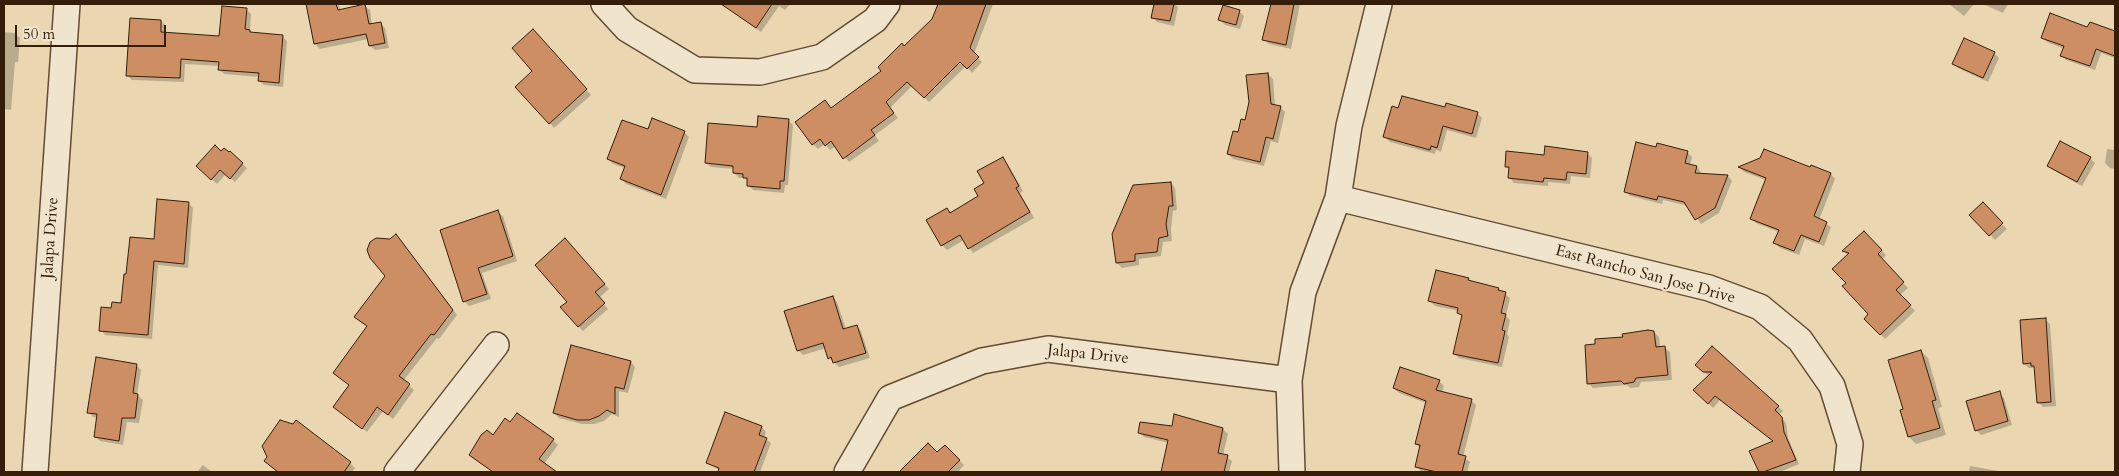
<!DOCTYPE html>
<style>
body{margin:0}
#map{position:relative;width:2119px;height:476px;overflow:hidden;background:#ead6b1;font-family:Cardo,serif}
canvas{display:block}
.frame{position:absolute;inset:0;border:5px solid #341e0a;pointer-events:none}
.scale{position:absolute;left:15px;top:25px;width:151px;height:22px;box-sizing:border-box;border:2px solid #341e0a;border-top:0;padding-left:6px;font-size:15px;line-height:18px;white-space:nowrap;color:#341e0a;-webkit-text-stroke:4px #f1e4cc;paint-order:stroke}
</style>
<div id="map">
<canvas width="2119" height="476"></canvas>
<div class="frame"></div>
<div class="scale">50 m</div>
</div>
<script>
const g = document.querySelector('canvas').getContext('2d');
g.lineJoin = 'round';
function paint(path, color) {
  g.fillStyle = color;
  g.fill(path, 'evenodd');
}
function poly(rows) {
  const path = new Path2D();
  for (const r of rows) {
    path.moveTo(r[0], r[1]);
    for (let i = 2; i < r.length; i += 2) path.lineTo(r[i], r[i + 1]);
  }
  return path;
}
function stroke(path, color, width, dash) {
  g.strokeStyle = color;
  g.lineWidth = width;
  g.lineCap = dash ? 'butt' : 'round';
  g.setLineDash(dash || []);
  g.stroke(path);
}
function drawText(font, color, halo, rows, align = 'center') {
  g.font = font + ' Cardo,serif';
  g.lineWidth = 4.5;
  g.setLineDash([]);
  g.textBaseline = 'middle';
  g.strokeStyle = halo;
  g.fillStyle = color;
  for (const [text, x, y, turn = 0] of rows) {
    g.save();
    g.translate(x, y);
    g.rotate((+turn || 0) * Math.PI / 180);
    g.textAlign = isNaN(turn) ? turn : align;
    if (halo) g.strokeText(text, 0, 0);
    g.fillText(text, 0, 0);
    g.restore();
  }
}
const shadow = poly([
 [307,4,338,4,341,10,365,6,370,10,372,25,380,23,385,28,389,48,375,50,370,46,368,39,320,49,315,44],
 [726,4,790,4,785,10,779,6,761,32,730,10,725,5],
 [938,4,993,4,974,54,982,62,972,73,966,66,929,102,912,86,890,108,898,118,875,135,879,141,849,162,836,146,830,150,825,144,818,149,813,144,831,109,883,71,933,20],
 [1155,4,1175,4,1178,7,1174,26,1157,22,1153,17],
 [1272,4,1300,4,1291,49,1269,44,1264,40],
 [1949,4,1974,4,1964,16],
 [1983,4,2008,4,2003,13],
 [246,9,251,14,250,31,252,33,282,36,287,41,283,87,264,85,259,81,260,77,224,74,219,69,220,66,185,64,184,82,132,80,127,75,161,21,166,26,165,34,220,37],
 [1239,11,1244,16,1240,29,1225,25,1220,20],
 [2090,24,2115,33,2115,58,2101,53,2095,70,2066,60,2062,55,2064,49,2047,42,2043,38,2088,29],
 [4,32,15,33,20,38,18,62,15,62,11,110,4,109],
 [537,35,591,95,554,128,550,123,534,71],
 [1994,53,1999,58,1988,82,1958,68,1954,64],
 [1268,74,1273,79,1275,106,1280,107,1285,112,1278,143,1271,141,1264,166,1233,159,1228,154,1246,121,1250,102],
 [1446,109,1477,113,1482,118,1476,138,1447,130,1441,152,1436,150,1435,154,1390,142,1385,137,1399,110],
 [789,121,793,125,788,185,785,185,784,193,753,190,748,185,748,181,745,178,739,178,734,173,734,169,711,167,706,163,758,128],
 [649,131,684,132,689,137,666,199,626,184,621,179,625,168,613,164,608,159],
 [1657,148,1687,152,1692,157,1690,165,1697,167,1701,172,1700,175,1728,176,1732,181,1719,213,1701,224,1688,206,1663,200,1662,204,1630,196,1625,191],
 [2107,149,2115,150,2115,169,2110,168,2105,163],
 [221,153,230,153,247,168,235,182,226,174,217,184,202,171],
 [1587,153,1592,158,1590,178,1571,176,1570,184,1548,182,1548,186,1514,183,1510,178,1510,171,1506,166,1545,156],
 [2090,158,2095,163,2082,186,2053,170,2048,165],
 [1002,159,1007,163,1023,191,1020,193,1034,218,973,253,964,240,947,250,942,245,947,209,951,213,980,197,986,183],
 [1812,166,1831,174,1835,179,1819,220,1831,227,1824,246,1805,239,1799,255,1780,248,1775,243,1779,232,1756,223,1751,218,1766,180,1744,172,1740,168,1811,168],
 [1171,183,1175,188,1177,210,1173,211,1171,229,1172,241,1163,242,1161,256,1139,259,1139,265,1122,268,1117,263],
 [188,203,193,208,188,268,158,265,152,339,105,335,101,330,112,309,122,304,155,240],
 [1983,204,2007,229,1995,240,1971,215],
 [498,212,503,216,517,261,482,273,491,299,469,306,464,301],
 [1864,232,1886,255,1882,260,1908,288,1900,295,1915,311,1885,339,1866,319,1870,314,1848,283,1848,255,1844,251],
 [401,240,457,315,439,339,437,338,403,381,414,390,393,419,383,411,367,432,334,407,350,385,368,327,360,321,386,276],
 [570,245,609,289,599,298,608,309,583,331,578,326,569,302],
 [1468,279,1472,283,1498,289,1510,298,1506,316,1510,320,1507,334,1509,337,1502,367,1459,358,1454,353,1463,317,1459,311,1435,306,1430,301],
 [833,297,837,302,846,329,857,326,861,331,870,358,839,367,829,358,826,348,803,355,798,350],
 [2045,319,2050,324,2056,406,2043,407,2038,402,2034,368,2029,368,2024,364],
 [1654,332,1659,337,1660,348,1665,348,1670,352,1672,380,1641,382,1639,387,1630,388,1627,385,1593,388,1588,383,1624,338],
 [1712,348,1783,411,1779,415,1786,423,1788,438,1799,464,1780,472,1760,472,1751,452,1774,442,1720,400,1713,408,1700,395,1709,376,1701,370],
 [1921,351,1928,358,1942,407,1938,408,1946,435,1916,444,1909,437,1905,410],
 [631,362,635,367,628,393,619,391,619,417,612,414,604,421,594,424,582,424,559,418,554,413],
 [136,365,141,370,137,395,143,400,139,423,127,422,123,445,100,441,95,436,98,418,93,417,89,412],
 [1439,381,1444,386,1442,392,1471,400,1476,405,1463,457,1470,462,1467,472,1426,472,1421,471,1416,466,1421,449,1416,444,1426,403,1399,393,1394,388],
 [1999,393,2004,398,2012,425,1981,435,1976,430],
 [726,414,762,427,766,432,764,438,771,443,760,472,722,472,707,462],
 [1175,416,1223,429,1228,434,1223,455,1232,461,1229,472,1162,472,1169,443,1144,437,1139,432,1173,427],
 [296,422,350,463,355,468,352,472,278,472,270,466,265,461],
 [493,436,553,440,558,445,544,464,549,469,547,472,493,472,475,459],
 [928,445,937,454,945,446,964,465,958,472,901,472],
 [203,465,212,472,197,472],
 [1970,466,2004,472,1969,472]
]);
const building = poly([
 [306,4,336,4,338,10,365,4,369,24,381,22,385,43,369,46,366,34,314,44,306,4],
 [721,4,772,4,756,28,721,4],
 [938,4,986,4,970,48,979,57,967,69,960,62,924,98,907,82,886,102,894,113,871,130,875,135,843,159,831,141,825,146,820,139,812,145,795,122,825,100,831,108,881,71,878,67,902,43,904,46,932,19,938,4],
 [1154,4,1174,4,1170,21,1151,18,1154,4],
 [1271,4,1294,4,1286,45,1262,40,1271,4],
 [1223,5,1240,10,1236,25,1218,20,1223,5],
 [222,6,247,8,245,29,250,30,250,32,283,35,279,83,258,81,259,73,218,70,219,62,181,59,180,78,126,76,130,18,161,20,161,32,219,36,222,6],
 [2050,13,2087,27,2090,22,2115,31,2115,56,2096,49,2090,66,2060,56,2064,46,2041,38,2050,13],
 [533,29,587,89,549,124,515,87,532,71,512,48,533,29],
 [1964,38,1995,52,1983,78,1952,64,1964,38],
 [1268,73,1271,104,1281,106,1273,139,1266,137,1260,162,1227,154,1233,131,1238,132,1241,119,1245,120,1249,102,1246,75,1268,73],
 [1402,96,1445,107,1446,103,1478,112,1472,134,1443,126,1437,148,1431,146,1430,150,1383,137,1392,106,1398,108,1402,96],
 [758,116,789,119,784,181,780,181,780,189,747,186,747,178,743,178,743,174,733,173,733,166,705,163,708,123,757,127,758,116],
 [652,118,685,131,661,195,620,179,625,166,607,159,622,120,648,129,652,118],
 [2060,141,2091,157,2077,182,2047,166,2060,141],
 [1636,142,1656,147,1657,143,1688,151,1685,163,1697,166,1695,173,1728,175,1715,208,1695,220,1684,202,1658,196,1657,200,1624,192,1636,142],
 [215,145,221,151,224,148,229,152,230,151,243,163,230,179,220,170,211,180,196,166,215,145],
 [1545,146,1588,152,1586,174,1567,172,1566,180,1544,178,1543,182,1508,178,1509,167,1505,167,1506,151,1544,155,1545,146],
 [1764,149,1810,167,1811,165,1831,173,1814,216,1827,222,1819,242,1801,235,1794,251,1773,243,1779,230,1750,219,1766,178,1738,167,1760,158,1764,149],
 [1003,157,1019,186,1016,188,1030,212,968,249,960,235,941,246,926,220,947,208,950,213,978,196,974,189,984,183,977,171,1003,157],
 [1171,182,1173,206,1169,206,1166,224,1168,236,1159,238,1157,252,1135,254,1135,261,1116,263,1112,234,1133,185,1171,182],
 [157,199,189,202,184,264,154,261,148,335,99,331,101,307,111,308,112,302,121,303,124,274,126,274,130,237,154,239,157,199],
 [1983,202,2003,223,1989,236,1969,215,1983,202],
 [498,210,513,256,478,268,487,294,463,302,440,230,498,210],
 [1864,231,1882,250,1878,254,1904,282,1896,290,1911,305,1880,335,1864,319,1868,314,1842,286,1846,283,1832,269,1849,253,1842,251,1864,231],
 [396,234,453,310,434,335,431,334,399,376,410,384,388,415,377,407,362,429,333,407,349,385,333,373,367,326,354,317,385,276,370,258,367,250,370,242,376,238,390,239,396,234],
 [565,238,605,284,595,292,605,303,578,327,560,307,567,302,535,265,565,238],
 [1436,270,1469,278,1468,280,1499,288,1498,290,1506,292,1501,313,1506,314,1502,330,1505,331,1498,363,1453,354,1462,315,1457,313,1458,308,1428,301,1436,270],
 [833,296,843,329,857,325,866,353,833,363,831,357,828,359,823,343,797,351,784,311,833,296],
 [2046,318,2051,402,2037,403,2034,366,2031,366,2031,363,2023,364,2020,320,2046,318],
 [1648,330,1654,331,1656,347,1665,346,1668,375,1636,378,1634,382,1624,384,1621,381,1587,384,1585,345,1595,344,1595,339,1623,337,1622,334,1648,330],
 [571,345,631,361,624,389,615,387,615,414,607,410,599,416,589,420,577,420,553,413,571,345],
 [1712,346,1779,406,1775,410,1782,417,1784,432,1796,460,1763,472,1759,472,1749,451,1773,441,1715,396,1708,404,1693,390,1712,372,1703,372,1695,365,1712,346],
 [1921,350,1936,400,1932,401,1940,428,1908,437,1900,410,1903,409,1888,360,1921,350],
 [96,357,137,364,133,393,138,394,135,418,122,418,119,441,94,437,97,414,87,413,96,357],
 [1400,367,1440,380,1436,390,1472,399,1458,454,1466,456,1462,472,1437,472,1415,467,1420,445,1415,444,1426,401,1393,388,1400,367],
 [2000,391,2008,421,1975,431,1966,401,2000,391],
 [725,412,762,426,759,435,767,438,754,472,718,472,719,468,706,463,725,412],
 [517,413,554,439,539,459,557,472,493,472,469,455,481,435,487,430,493,435,505,418,510,422,517,413],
 [1174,414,1223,428,1218,453,1228,455,1224,472,1161,472,1168,440,1138,433,1140,422,1172,426,1174,414],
 [280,420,293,424,296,420,351,462,344,472,278,472,264,461,267,457,262,446,280,420],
 [928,443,937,452,945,445,960,460,948,472,899,472,928,443]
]);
const minor = poly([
 [604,4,627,29,695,70,760,72,822,57,875,20,887,4],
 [1338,198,1709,288,1760,307,1800,340,1832,386,1850,444,1847,472],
 [35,472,67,4],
 [397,472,496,345],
 [847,472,890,398,982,361,1048,349,1289,380],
 [1292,472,1289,380,1303,292,1338,198,1349,126,1379,4]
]);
const streetNames = [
 ["Jalapa Drive",51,238,-86],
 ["East Rancho San Jose Drive",1645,275,15],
 ["Jalapa Drive",1088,355,6]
];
paint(shadow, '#0003');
paint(building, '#ce8e64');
stroke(building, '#341e0a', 1);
stroke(minor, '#624c34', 28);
stroke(minor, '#f1e4cc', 25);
drawText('16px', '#341e0a', '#f1e4cc', streetNames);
</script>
